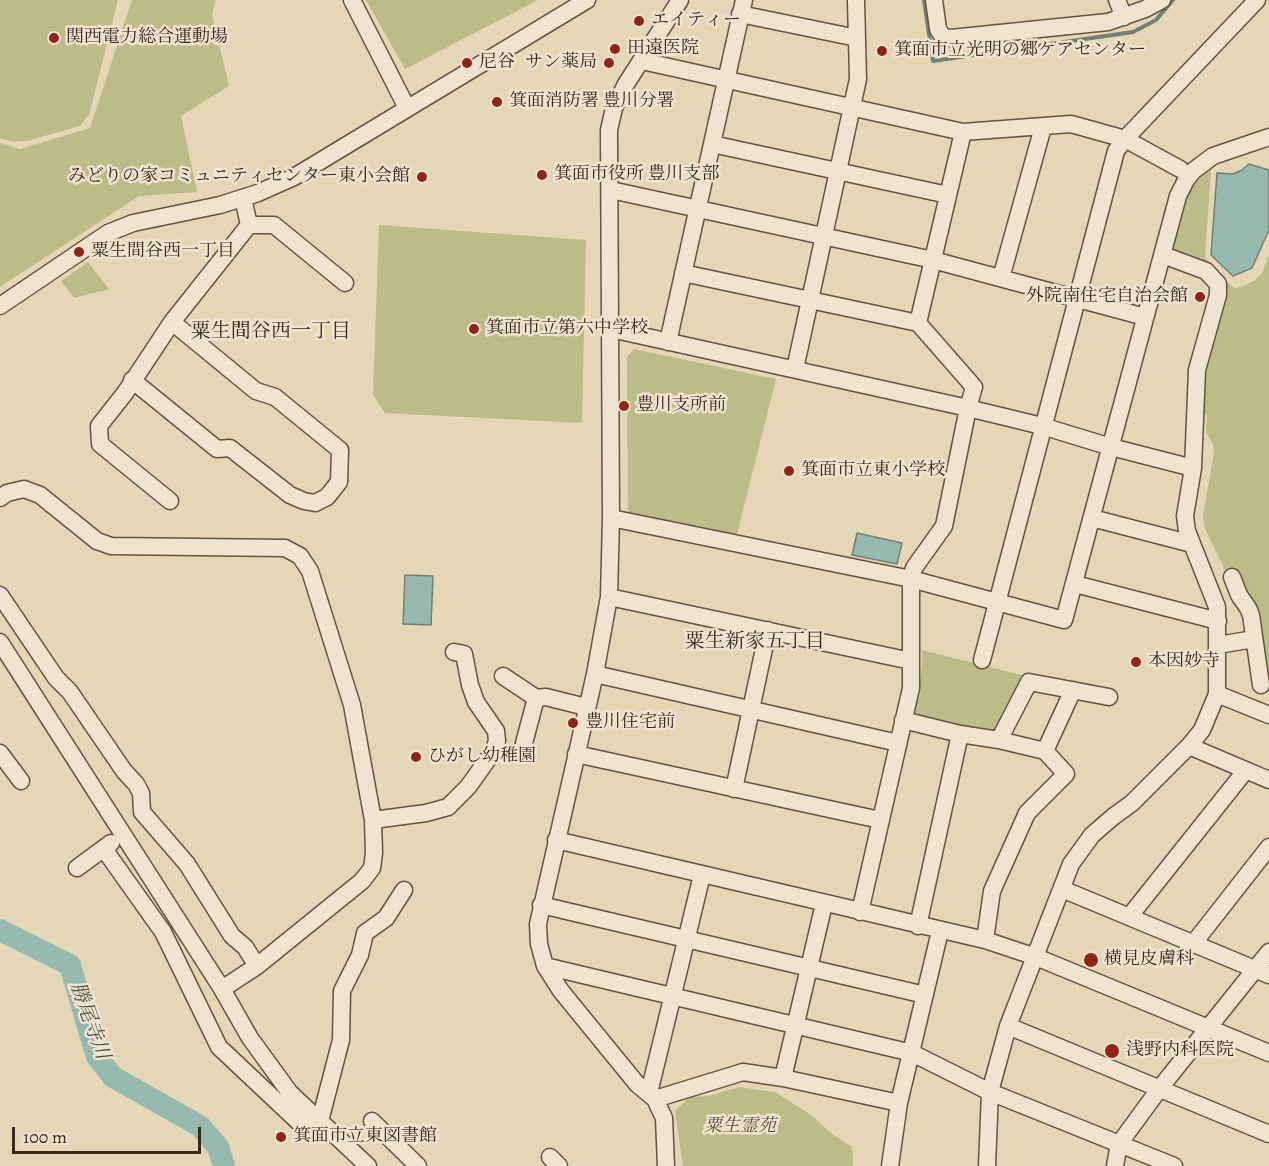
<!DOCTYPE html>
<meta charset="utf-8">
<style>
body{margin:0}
#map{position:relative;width:1269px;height:1166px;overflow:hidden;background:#e5d6b6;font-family:Alegreya,serif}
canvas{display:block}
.scale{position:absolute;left:12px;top:1127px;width:189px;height:27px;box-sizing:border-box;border:3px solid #3c271b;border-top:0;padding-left:8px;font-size:18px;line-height:21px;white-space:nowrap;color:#3c271b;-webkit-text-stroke:4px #eee4d0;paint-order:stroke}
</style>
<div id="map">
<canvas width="1269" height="1166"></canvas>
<div class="scale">100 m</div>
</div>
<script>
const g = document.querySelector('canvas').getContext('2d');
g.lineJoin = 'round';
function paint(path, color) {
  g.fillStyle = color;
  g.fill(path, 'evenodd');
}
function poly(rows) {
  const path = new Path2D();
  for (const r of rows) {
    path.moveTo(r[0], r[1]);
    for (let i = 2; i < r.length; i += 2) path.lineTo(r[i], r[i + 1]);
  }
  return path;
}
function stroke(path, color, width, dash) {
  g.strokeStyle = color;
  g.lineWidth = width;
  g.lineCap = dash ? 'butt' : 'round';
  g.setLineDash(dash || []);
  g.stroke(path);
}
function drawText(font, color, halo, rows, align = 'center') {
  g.font = font + ' Alegreya,"Noto Serif JP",serif';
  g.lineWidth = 5;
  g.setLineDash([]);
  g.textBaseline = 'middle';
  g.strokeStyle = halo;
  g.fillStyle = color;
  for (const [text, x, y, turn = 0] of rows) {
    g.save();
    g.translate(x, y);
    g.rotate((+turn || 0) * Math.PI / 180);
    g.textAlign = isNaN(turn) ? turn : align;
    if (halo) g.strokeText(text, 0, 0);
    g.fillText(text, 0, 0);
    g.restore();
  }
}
const green = poly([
 [0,0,118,0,89,115,80,126,27,141,13,142,0,138],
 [132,0,216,0,212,14,229,86,181,116,197,192,139,196,0,287,0,143,20,149,90,128],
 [366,0,538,0,405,69],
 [1210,165,1211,170,1205,257,1209,262,1176,252,1173,246,1187,196,1200,175],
 [379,225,586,240,582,423,385,413,373,395],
 [1269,255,1269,685,1256,619,1227,577,1223,566,1205,529,1203,516,1214,453,1213,444,1206,432,1207,414,1200,414,1200,379,1226,281,1234,288,1238,288,1254,281,1262,273],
 [88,262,109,289,74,298,61,281],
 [634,349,776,379,736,538,628,515,627,357],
 [922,650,1025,676,1000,727,990,733,916,717,914,711,922,668],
 [739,1087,775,1092,811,1115,831,1133,852,1147,853,1166,683,1166,675,1111,689,1097,708,1096]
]);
const water = poly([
 [1249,164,1269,170,1269,230,1252,268,1233,276,1211,255,1217,173,1233,174,1242,170,1249,164],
 [857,533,902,543,897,564,852,555,857,533],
 [405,575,433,576,431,625,403,624,405,575]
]);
const stream = poly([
 [924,0,933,61,1133,32,1156,20,1173,0]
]);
const river = poly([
 [0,930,70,965,97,1057,113,1077,200,1126,218,1147,224,1166]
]);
const minor = poly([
 [352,0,407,108],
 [934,0,938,29,943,37,951,38,1108,22,1145,9,1162,0],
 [1117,0,1124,17],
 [740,14,857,38],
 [642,61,963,132,1071,124,1125,139,1180,169],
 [712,144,948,195],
 [611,190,933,260,1145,317],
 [243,198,249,225,274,225,345,283],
 [683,273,918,323,974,387,968,408,944,526,914,568,911,579,911,688,860,912],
 [1001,278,1043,127],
 [0,306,108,233,133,223,220,205,258,193,294,177,587,0],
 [918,323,963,132],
 [611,329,968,408,1042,426,1111,447,1193,468],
 [668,342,744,0],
 [795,369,858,79,856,0],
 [132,380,217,449,230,448,290,495,304,501,315,503,327,497,339,482,340,450,275,397,256,391,172,322],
 [0,498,7,493,24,489,40,495,97,541,111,546,285,548,300,556,310,571,352,705,373,820,374,853,372,868,362,881,257,966,222,989],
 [170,501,100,444,99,426,125,393,172,322,249,225],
 [611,518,911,579,1064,620,1178,196,1186,180,1193,171,1213,156,1269,137],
 [1092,518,1192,544],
 [1232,577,1239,595,1248,608,1251,615,1261,685],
 [1075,584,1218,621],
 [0,595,56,678,70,692,124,771,136,784,141,793,142,812,187,864,232,936,245,947,257,966],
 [609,597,911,661],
 [0,642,222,989,250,1038,290,1093,368,1166],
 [1218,645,1254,639],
 [982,660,1116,151,1125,139,1257,0],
 [595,674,898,743],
 [503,676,536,698,546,697,586,707],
 [1217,694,1269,715],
 [903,720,960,734,999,740,1045,751,1066,774,1027,813,992,891,985,940],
 [999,740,1029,682,1109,697],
 [1189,746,1269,780],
 [523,747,536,698],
 [1045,751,1073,690],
 [0,753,21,781],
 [576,754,880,820],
 [734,789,768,630],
 [373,820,426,813,448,807,468,787,493,752,497,741,496,731,476,702,470,685,464,654,454,652],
 [556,840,985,940,1036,957,1269,1053],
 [104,849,163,932,219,1047,305,1128,320,1121,341,1040,342,991,360,955,365,933,386,918,404,890],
 [77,868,111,843],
 [1062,889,1269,975],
 [541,905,925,995],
 [1129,917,1246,770],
 [918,926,960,734],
 [1193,944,1269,847],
 [545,966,912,1053,990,1092,1174,1166],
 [1008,1026,1269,1134],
 [783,1078,824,904],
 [649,1093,702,875],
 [655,1099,743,1072,783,1078,899,1103],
 [372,1121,418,1166],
 [550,1157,559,1166],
 [666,1166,664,1118,655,1099,637,1084,561,991,545,966,539,944,538,924,595,674,609,597,611,518,609,130,614,108,626,84,680,0],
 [890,1166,899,1103,940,931],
 [987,1166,990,1092,1008,1026,1071,864,1092,835,1114,816,1132,803,1189,746,1202,730,1217,694,1217,607,1187,531,1185,516,1193,468,1197,370,1218,295,1218,284,1206,271,1163,255],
 [1115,1166,1119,1144,1160,1088,1269,952]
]);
const markers = [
 [639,21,6,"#8f2418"],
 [54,38,6,"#8f2418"],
 [615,49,6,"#8f2418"],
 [882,51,6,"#8f2418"],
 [467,63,6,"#8f2418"],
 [609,63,6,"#8f2418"],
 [497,102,6,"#8f2418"],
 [542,175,6,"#8f2418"],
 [422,177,6,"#8f2418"],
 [79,252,6,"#8f2418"],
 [1200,297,6,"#8f2418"],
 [474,329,6,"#8f2418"],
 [624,406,6,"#8f2418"],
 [789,471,6,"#8f2418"],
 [1136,662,6,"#8f2418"],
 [573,723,6,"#8f2418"],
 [416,757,6,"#8f2418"],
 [1091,960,8,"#8f2418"],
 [1112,1051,8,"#8f2418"],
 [281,1137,6,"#8f2418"]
];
const poiNames = [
 ["エイティー",651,21],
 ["関西電力総合運動場",66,38],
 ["田遠医院",627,49],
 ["箕面市立光明の郷ケアセンター",894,51],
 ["尼谷",479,63],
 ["サン薬局",597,63,"right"],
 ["箕面消防署 豊川分署",509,102],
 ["箕面市役所 豊川支部",554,175],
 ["みどりの家コミュニティセンター東小会館",410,177,"right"],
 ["粟生間谷西一丁目",91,252],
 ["外院南住宅自治会館",1188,297,"right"],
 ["箕面市立第六中学校",486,329],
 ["豊川支所前",636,406],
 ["箕面市立東小学校",801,471],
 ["本因妙寺",1148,662],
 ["豊川住宅前",585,723],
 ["ひがし幼稚園",428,757],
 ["横見皮膚科",1104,960],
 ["浅野内科医院",1126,1051],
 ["箕面市立東図書館",293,1137]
];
const parkNames = [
 ["粟生霊苑",740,1127]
];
const neighbourhoodNames = [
 ["粟生間谷西一丁目",271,332],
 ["粟生新家五丁目",755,642]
];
const waterNames = [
 ["勝尾寺川",89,1021,70]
];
paint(green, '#bdbc88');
paint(water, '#96b9af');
stroke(water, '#727f74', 1.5);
stroke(stream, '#727f74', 4);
stroke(river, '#96b9af', 22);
stroke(minor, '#665342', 19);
stroke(minor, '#eee4d0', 16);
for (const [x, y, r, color] of markers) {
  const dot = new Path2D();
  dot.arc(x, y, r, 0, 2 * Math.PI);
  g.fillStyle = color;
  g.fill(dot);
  stroke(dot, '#eee4d0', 2);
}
drawText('18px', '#3c271b', '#eee4d0', poiNames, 'left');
drawText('italic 18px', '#5c4c36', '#eee4d0', parkNames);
drawText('20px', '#3c271b', '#eee4d0', neighbourhoodNames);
drawText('italic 20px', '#524c40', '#eee4d0', waterNames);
</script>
